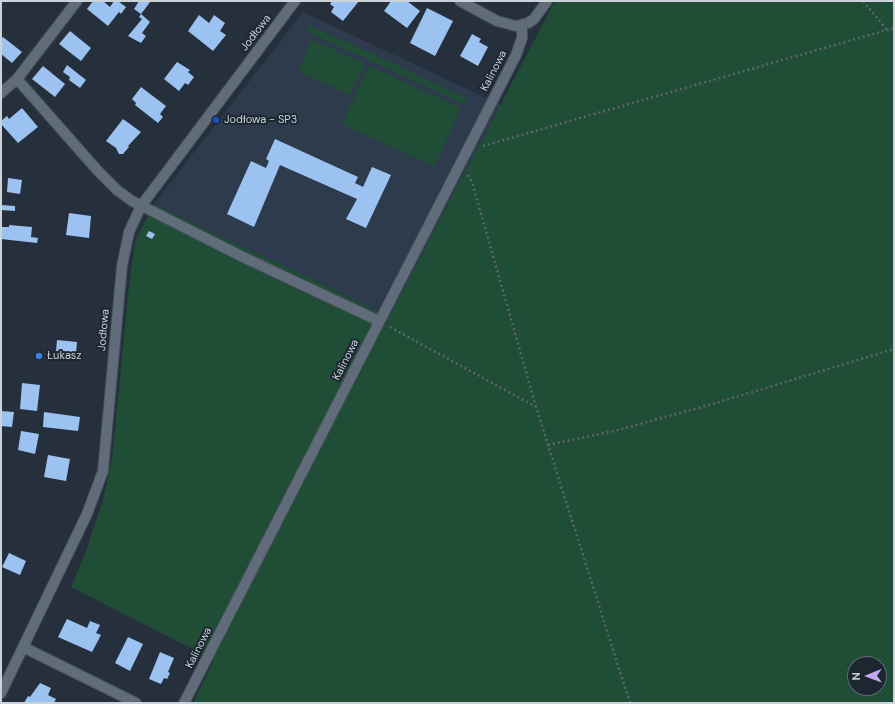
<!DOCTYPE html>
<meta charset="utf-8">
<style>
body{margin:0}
#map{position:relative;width:895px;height:704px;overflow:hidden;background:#26303d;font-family:"DM Sans",sans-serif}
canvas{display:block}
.frame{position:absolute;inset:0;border:2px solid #ccd2da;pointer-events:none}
.north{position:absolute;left:847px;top:656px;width:40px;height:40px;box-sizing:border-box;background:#1d2732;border:1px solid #636b75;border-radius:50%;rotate:269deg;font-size:11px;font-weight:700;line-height:16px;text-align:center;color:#ccd2da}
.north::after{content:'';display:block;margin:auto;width:14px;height:18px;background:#c2a7f2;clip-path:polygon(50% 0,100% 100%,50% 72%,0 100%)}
</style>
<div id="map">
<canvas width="895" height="704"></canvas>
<div class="frame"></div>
<div class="north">N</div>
</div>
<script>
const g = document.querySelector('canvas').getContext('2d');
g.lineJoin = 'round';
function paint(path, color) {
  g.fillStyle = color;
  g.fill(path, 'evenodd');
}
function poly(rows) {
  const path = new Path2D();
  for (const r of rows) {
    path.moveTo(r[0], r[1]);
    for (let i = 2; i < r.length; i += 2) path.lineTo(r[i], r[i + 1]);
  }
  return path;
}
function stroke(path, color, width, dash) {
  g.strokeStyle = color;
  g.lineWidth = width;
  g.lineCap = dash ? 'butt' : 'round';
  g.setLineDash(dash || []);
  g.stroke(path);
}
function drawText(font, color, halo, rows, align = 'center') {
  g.font = font + ' "DM Sans",sans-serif';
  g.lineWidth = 4;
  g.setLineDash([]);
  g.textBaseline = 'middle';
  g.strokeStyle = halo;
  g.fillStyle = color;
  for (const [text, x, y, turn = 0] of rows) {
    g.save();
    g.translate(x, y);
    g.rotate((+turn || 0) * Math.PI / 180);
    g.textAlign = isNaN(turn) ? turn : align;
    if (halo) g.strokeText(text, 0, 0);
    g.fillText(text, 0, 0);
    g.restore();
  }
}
const built = poly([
 [303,12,501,105,389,318,154,204]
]);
const green = poly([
 [555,1,894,1,894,703,193,703,214,660,71,587,85,554,103,500,112,459,129,286,135,242,154,204,389,317],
 [855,664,879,664,879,688,855,688],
 [309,25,467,98,464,104,306,31],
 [312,40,365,64,350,95,298,71],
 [369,66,461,108,434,167,342,124]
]);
const building = poly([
 [93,1,103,1,110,7,114,1,118,1,126,7,121,14,119,12,108,26,87,9],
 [139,1,151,1,141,14,134,9],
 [332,1,359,1,343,21,331,12,334,7,330,4],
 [391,1,407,1,420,11,407,28,384,11],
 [427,8,453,21,435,56,410,43],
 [141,14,150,22,142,33,146,36,141,43,128,36,142,19,139,17],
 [199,15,209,23,214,15,225,23,220,31,226,35,213,51,188,31],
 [70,31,91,48,81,61,59,44],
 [472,34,481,39,479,42,488,47,478,66,460,56],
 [3,37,22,52,12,63,1,54,1,40],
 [177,62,190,70,188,72,194,77,188,85,185,83,179,91,164,79],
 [67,65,86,80,80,88,69,80,70,77,63,72],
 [43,66,65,84,55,97,32,79],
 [141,87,166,106,160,114,163,117,158,123,135,105,136,103,132,99],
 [22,108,38,127,18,143,1,124,1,121,7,116,9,119],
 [123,119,141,132,128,146,129,147,123,154,119,154,116,148,106,141],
 [275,139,358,177,355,183,363,187,372,167,391,175,366,228,346,219,357,199,280,165,254,227,227,214,251,161,266,168,269,161,266,159],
 [8,178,22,180,20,194,7,192],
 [1,205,15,206,15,211,1,210],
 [69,213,91,216,89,238,66,235],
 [9,225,32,227,31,237,38,238,37,243,1,239,1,227,9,227],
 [149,231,155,234,152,239,146,236],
 [57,340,77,342,76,353,56,351],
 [22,383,40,385,37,411,20,409],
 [1,411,14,412,12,427,1,426],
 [44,412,80,417,78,431,43,427],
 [21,431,39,434,35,454,18,450],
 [48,455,70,459,66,481,44,477],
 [9,553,26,561,20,575,2,567],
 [67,619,87,628,90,621,100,625,96,633,101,635,92,652,58,637],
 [128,637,143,644,130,671,115,663],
 [160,652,174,658,168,672,170,673,167,679,164,678,161,684,149,679],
 [40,683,51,688,48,695,56,699,54,703,24,703,28,696,30,697]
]);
const path = poly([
 [863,1,887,30],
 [483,146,894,28],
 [468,175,472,182,536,407],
 [390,327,536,407,630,703],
 [548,445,618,430,716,403,894,349]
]);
const minor = poly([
 [460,1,497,21,516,26,528,23,534,19,547,1],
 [17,79,98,171,117,190,132,201,245,258,379,321],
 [1,93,17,79,77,1],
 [23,647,136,703],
 [1,693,87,514,103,471,122,266,129,232,141,206,295,1],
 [184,703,516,55,522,38,522,25]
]);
const markers = [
 [216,120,4,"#1a4fb4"],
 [39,356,4,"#3f7fe0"]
];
const streetNames = [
 ["Jodłowa",256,33,-53],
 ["Kalinowa",494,71,-63],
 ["Jodłowa",104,330,-85],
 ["Kalinowa",346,360,-63],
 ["Kalinowa",199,648,-63]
];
const poiNames = [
 ["Jodłowa - SP3",224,120],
 ["Łukasz",47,356]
];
paint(built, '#2d3b4c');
paint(green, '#204d36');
paint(building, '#9cc2f1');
stroke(minor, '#444c56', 12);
stroke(path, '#5c6470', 2.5, [2, 3]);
stroke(minor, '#606c7a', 10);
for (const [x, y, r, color] of markers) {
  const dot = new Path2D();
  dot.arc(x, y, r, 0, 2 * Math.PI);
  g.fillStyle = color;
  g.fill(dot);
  stroke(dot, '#1d2732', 1.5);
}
drawText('11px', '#ccd2da', '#1d2732', streetNames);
drawText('11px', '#ccd2da', '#1d2732', poiNames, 'left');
</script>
